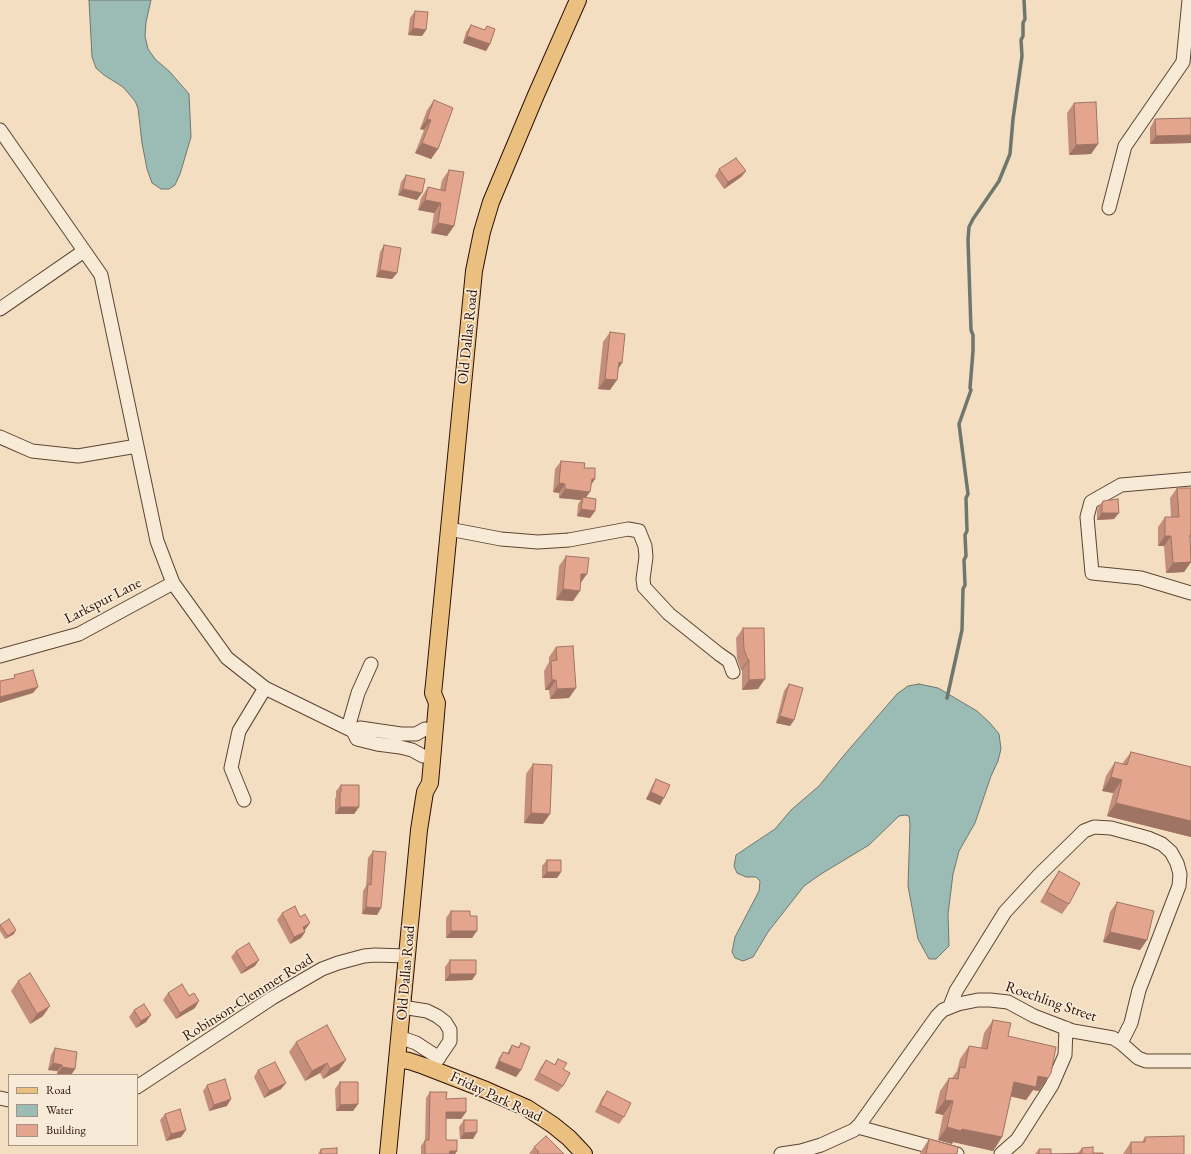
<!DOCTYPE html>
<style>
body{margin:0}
#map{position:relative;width:1191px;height:1154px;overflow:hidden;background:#f3dec1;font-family:"EB Garamond",serif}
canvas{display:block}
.legend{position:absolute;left:8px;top:1074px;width:130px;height:72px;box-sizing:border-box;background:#f7ead7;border:1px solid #a59383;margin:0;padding:5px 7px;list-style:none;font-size:12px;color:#2b1004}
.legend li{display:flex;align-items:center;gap:8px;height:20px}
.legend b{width:20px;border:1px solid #a59383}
</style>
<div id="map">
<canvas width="1191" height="1154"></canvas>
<ul class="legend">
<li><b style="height:5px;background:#eabf80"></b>Road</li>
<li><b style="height:11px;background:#9bbcb5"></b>Water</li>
<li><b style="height:11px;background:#e4a58f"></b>Building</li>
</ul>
</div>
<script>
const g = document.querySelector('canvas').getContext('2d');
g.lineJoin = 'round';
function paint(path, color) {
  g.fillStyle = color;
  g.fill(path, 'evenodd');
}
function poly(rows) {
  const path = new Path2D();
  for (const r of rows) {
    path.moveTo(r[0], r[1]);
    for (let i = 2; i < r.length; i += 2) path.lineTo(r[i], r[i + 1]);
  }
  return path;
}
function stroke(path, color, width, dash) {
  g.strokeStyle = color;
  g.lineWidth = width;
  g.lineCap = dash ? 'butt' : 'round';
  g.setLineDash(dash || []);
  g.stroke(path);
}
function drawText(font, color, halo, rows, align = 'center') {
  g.font = font + ' "EB Garamond",serif';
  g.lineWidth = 3.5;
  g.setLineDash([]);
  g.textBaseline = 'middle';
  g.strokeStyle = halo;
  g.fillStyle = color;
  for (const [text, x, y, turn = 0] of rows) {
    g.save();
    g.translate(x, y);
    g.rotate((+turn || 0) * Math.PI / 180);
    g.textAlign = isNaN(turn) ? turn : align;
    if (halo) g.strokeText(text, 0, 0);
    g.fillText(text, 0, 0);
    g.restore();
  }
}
const water = poly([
 [89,0,151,0,146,22,145,36,148,49,155,59,170,72,189,94,191,137,180,174,175,185,169,189,161,189,152,183,147,169,142,143,138,108,135,101,123,87,104,75,96,68,92,57,89,0],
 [919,684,938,688,977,711,990,723,999,734,1001,749,998,761,991,776,975,823,959,851,953,874,948,914,949,946,936,959,929,959,918,939,908,886,910,825,909,816,905,815,899,816,869,845,821,874,804,886,768,932,753,957,743,961,735,958,732,952,735,937,759,891,760,881,756,877,746,877,737,873,734,866,736,855,775,829,791,810,819,786,845,754,897,694,908,686,919,684]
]);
const stream = poly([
 [947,698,962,630,963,589,965,585,964,560,966,556,965,535,967,531,966,498,968,494,959,424,971,390,970,388,973,351,973,335,971,330,968,240,969,227,973,219,999,181,1010,154,1013,119,1022,56,1021,40,1023,36,1023,23,1025,19,1024,0]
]);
const minor = poly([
 [0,130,101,275,157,541,173,583,227,658,265,688,353,731,357,739,377,744,400,747,412,750,423,756],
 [1109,208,1125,146,1183,62,1189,0],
 [0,309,84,251],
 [0,437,32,451,78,456,137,446],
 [1191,479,1121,485,1091,502,1087,517,1092,573,1141,578,1191,593],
 [449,529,501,539,538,542,569,540,628,529,639,531,645,546,646,557,643,579,644,587,669,614,719,654,729,661,733,672],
 [0,656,79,634,173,583],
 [348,728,358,693,371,664],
 [353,731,360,728,401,734,416,734,425,729],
 [244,800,231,768,239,731,265,688],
 [950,1006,956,991,1005,912,1039,875,1084,831,1094,827,1111,828,1148,838,1162,844,1171,852,1177,863,1180,874,1179,886,1139,990,1131,1023,1121,1043],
 [402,1007,427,1011,437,1016,445,1022,450,1030,450,1041,431,1069],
 [399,1037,416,1043,439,1058],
 [137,1087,272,998,322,969,338,963,364,956,375,955,407,956],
 [0,1098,9,1100],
 [858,1127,957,1154],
 [781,1154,801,1151,821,1145,854,1130,860,1124,937,1016,943,1010,958,1004,978,1000,990,1000,1008,1002,1034,1016,1073,1031,1113,1038,1121,1043,1138,1058,1146,1061,1191,1061],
 [1001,1154,1017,1140,1052,1085,1065,1055,1066,1028]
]);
const major = poly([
 [397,1059,409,1061,424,1066,486,1090,527,1108,553,1125,569,1138,584,1154],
 [388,1154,419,830,425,792,430,783,437,703,433,693,434,684,474,271,482,232,491,202,536,95,578,0]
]);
const wall = poly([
 [415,11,426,30,422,36,408,35,410,18],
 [471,25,484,30,487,26,490,44,486,51,463,43,466,32],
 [434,100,438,149,431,159,415,153,424,130,420,129,427,110],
 [1074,103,1098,144,1091,154,1069,155,1067,113],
 [1191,118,1191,143,1150,144,1150,128,1155,119],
 [719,169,746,171,741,177,724,189,715,176],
 [449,170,454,226,447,236,431,233,434,213,418,210,421,198,428,187,440,190,442,180],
 [406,175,417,200,398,195,401,182],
 [384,245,397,273,392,279,376,277,380,252],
 [610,332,622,363,618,369,610,390,598,389,603,342],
 [561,461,584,468,595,479,591,484,586,497,595,511,590,518,577,516,578,504,581,500,559,498,559,493,553,492,555,469],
 [1177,488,1191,488,1191,537,1190,538,1191,562,1184,572,1166,573,1164,546,1158,546,1158,527,1165,517,1171,517,1170,498],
 [1103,501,1114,519,1097,520,1097,511,1098,507],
 [566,556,573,601,556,600,559,566],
 [743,628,758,689,742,690,742,670,741,670,737,659,736,638],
 [556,647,569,698,550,699,549,690,545,690,544,671,549,662,549,657],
 [789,684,794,720,790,726,776,723,784,691],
 [1131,752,1191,767,1191,837,1107,816,1113,793,1102,791,1106,776,1115,762,1122,764],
 [533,764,543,824,524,823,526,774],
 [656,779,660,805,646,799,652,786],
 [341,785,359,807,354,814,335,814,335,799,336,797,336,791],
 [373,851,381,908,377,915,362,914,363,891,366,886,368,858],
 [547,860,561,872,557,878,542,878,542,866],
 [1059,871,1069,904,1062,914,1040,902,1052,881],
 [1117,902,1147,940,1140,950,1103,942,1110,912],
 [451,911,470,916,472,938,446,938,446,918],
 [282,913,305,930,305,932,301,938,290,944,277,920],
 [0,925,14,934,5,939,0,931],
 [236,951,255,966,241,974,231,957],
 [450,960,476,974,472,980,445,981,445,967],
 [18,981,43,1016,30,1024,11,991],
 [168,993,195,1008,176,1019,163,1000],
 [134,1010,146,1022,136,1028,129,1017],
 [993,1020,1008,1036,1039,1091,1033,1090,1026,1100,1011,1096,1002,1137,993,1151,953,1142,952,1144,938,1140,943,1115,935,1113,940,1091,949,1078,952,1078,957,1071,960,1059,969,1046,981,1048,984,1033],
 [296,1042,339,1070,323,1079,320,1073,305,1081,289,1052],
 [521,1043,521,1070,516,1077,495,1068,499,1058,503,1052,507,1053,512,1045,518,1047],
 [55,1048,75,1069,71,1075,65,1075,57,1074,57,1071,48,1070,51,1055],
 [558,1059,563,1069,563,1086,558,1092,534,1080,541,1067,546,1060,554,1065],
 [258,1070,286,1083,281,1089,264,1098,254,1077],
 [340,1082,358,1104,353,1111,336,1111,335,1089],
 [207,1085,227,1106,209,1111,203,1091],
 [607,1091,624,1117,619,1124,595,1112,602,1098],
 [430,1092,446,1099,466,1112,461,1119,446,1119,446,1140,457,1151,455,1154,421,1154,421,1146,425,1140,426,1098],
 [165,1114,186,1130,181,1137,166,1141,160,1120],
 [464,1120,477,1132,473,1139,460,1139,459,1127],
 [1145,1137,1184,1154,1123,1154,1131,1142,1142,1142],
 [929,1139,957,1154,920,1154,920,1153],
 [534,1147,564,1154,529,1154],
 [1082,1148,1093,1153,1103,1154,1035,1154,1039,1149,1051,1154,1078,1153],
 [321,1149,337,1154,318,1154]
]);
const shadedWall = poly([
 [413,28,426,30,422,36,408,35],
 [467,36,490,44,486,51,463,43],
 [427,119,431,120,424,130,420,129],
 [1191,135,1191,143,1150,144,1156,136],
 [422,143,438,149,431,159,415,153],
 [1098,144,1091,154,1069,155,1076,145],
 [746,171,741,177,724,189,728,182],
 [403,189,422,193,417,200,398,195],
 [425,200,441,203,434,213,418,210],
 [438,223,454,226,447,236,431,233],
 [380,270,397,273,392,279,376,277],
 [619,362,622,363,615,373],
 [605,379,617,380,610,390,598,389],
 [592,479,595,479,589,488],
 [559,483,565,484,559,493,553,492],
 [565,489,590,492,584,500,583,497,581,500,559,498],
 [581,509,595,511,590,518,577,516],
 [1102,513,1119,513,1114,519,1097,520],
 [1165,536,1171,536,1164,546,1158,546],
 [1191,562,1184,572,1166,573,1173,563],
 [581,574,587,574,580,584],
 [563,589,580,591,573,601,556,600],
 [748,660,749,660,742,670,741,670],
 [765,679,758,689,742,690,749,680],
 [552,680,556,680,549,690,545,690],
 [38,687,33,693,0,703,0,697],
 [576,688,569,698,550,699,557,689],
 [780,716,794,720,790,726,776,723],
 [1111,777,1122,780,1113,793,1102,791],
 [651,792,664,798,660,805,646,799],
 [1116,803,1191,821,1191,837,1107,816],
 [340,807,359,807,354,814,335,814],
 [531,813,550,814,543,824,524,823],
 [547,872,561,872,557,878,542,878],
 [366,907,381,908,377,915,362,914],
 [310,923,305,930,298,934,303,927],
 [16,930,14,934,5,939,8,936],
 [451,931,477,931,472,938,446,938],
 [305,932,301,938,290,944,294,937],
 [1110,932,1147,940,1140,950,1103,942],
 [259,960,255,966,241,974,246,968],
 [450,974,476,974,472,980,445,981],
 [199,1001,195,1008,176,1019,180,1013],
 [50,1006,43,1016,30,1024,37,1014],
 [151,1015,146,1022,136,1028,141,1021],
 [346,1060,339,1070,323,1079,330,1069],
 [499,1061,521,1070,516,1077,495,1068],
 [53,1063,62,1065,57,1071,48,1070],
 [327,1063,320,1073,305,1081,312,1071],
 [62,1067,75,1069,71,1075,65,1075,57,1074],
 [1038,1076,1048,1078,1039,1091,1033,1090,1026,1100,1004,1095,1014,1082],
 [286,1083,281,1089,264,1098,269,1091],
 [231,1099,227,1106,209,1111,214,1105],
 [945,1100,953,1101,943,1115,935,1113],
 [358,1104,353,1111,336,1111,340,1105],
 [446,1112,466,1112,461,1119,442,1118],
 [947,1127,962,1129,1002,1137,993,1151,953,1142,952,1144,938,1140],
 [186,1130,181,1137,166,1141,171,1134],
 [477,1132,473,1139,460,1139,464,1133],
 [450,1151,457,1151,455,1154,448,1154]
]);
const building = poly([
 [415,11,428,12,426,30,413,28,415,11],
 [471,25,485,30,487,26,495,29,490,44,467,36,471,25],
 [434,100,453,108,438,149,422,143,431,120,427,119,434,100],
 [1096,102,1098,144,1076,145,1074,103,1096,102],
 [1191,118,1191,135,1156,136,1155,119,1191,118],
 [736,158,746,171,728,182,719,169,736,158],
 [449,170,464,172,454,226,438,223,441,203,425,200,428,187,445,191,449,170],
 [406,175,425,179,422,193,403,189,406,175],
 [384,245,401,248,397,273,380,270,384,245],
 [610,332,625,334,622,363,619,362,617,380,605,379,610,332],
 [561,461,585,463,584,468,595,468,595,479,592,479,590,492,565,489,565,484,559,483,561,461],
 [1177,488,1191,488,1191,535,1190,535,1191,562,1173,563,1171,536,1165,536,1165,517,1179,517,1177,488],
 [583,497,596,499,595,511,581,509,583,497],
 [1118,499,1119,513,1102,513,1102,504,1103,501,1118,499],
 [566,556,589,558,587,574,581,574,580,591,563,589,566,556],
 [743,628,764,628,765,679,749,680,749,660,748,660,744,649,743,628],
 [573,646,576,688,557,689,556,680,552,680,551,661,557,660,556,647,573,646],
 [33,670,38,687,0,697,0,681,15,678,14,675,33,670],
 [789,684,803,688,794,720,780,716,789,684],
 [1131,752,1191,767,1191,821,1116,803,1122,780,1111,777,1115,762,1127,765,1131,752],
 [533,764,552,765,550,814,531,813,533,764],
 [656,779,670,785,664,798,651,792,656,779],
 [341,785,359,785,359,807,340,807,340,792,341,792,341,785],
 [373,851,386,852,381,908,366,907,368,884,371,885,373,851],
 [547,860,561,860,561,872,547,872,547,860],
 [1059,871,1080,883,1069,904,1047,892,1059,871],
 [1117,902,1154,911,1147,940,1110,932,1117,902],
 [295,906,300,917,305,914,310,923,303,927,305,932,294,937,282,913,295,906],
 [451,911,470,911,470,916,477,916,477,931,451,931,451,911],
 [9,919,16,930,8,936,0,925,9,919],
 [249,943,259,960,246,968,236,951,249,943],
 [450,960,476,960,476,974,450,974,450,960],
 [30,973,50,1006,37,1014,18,981,30,973],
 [182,984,189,996,194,993,199,1001,180,1013,168,993,182,984],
 [144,1004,151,1015,141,1021,134,1010,144,1004],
 [993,1020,1011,1023,1008,1036,1056,1047,1051,1073,1048,1078,1038,1076,1036,1087,1014,1082,1002,1137,962,1129,961,1131,947,1127,953,1101,945,1100,949,1078,958,1079,960,1067,965,1068,969,1046,987,1049,993,1020],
 [327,1025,346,1060,330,1069,327,1063,312,1071,296,1042,327,1025],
 [521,1043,530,1047,521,1070,499,1061,503,1052,509,1054,512,1045,519,1048,521,1043],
 [55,1048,77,1052,75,1069,62,1067,62,1065,53,1063,55,1048],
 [558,1059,567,1063,563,1069,570,1073,563,1086,539,1073,546,1060,555,1065,558,1059],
 [275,1062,286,1083,269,1091,258,1070,275,1062],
 [225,1079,231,1099,214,1105,207,1085,225,1079],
 [340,1082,358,1082,358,1104,340,1105,340,1082],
 [607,1091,631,1103,624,1117,600,1105,607,1091],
 [430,1092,447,1092,446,1099,466,1098,466,1112,446,1112,446,1140,457,1140,457,1151,450,1151,449,1154,425,1154,425,1140,429,1140,430,1092],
 [180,1109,186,1130,171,1134,165,1114,180,1109],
 [464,1120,477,1120,477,1132,464,1133,464,1120],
 [546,1136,564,1154,537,1154,539,1152,534,1147,546,1136],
 [1184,1136,1184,1154,1131,1154,1131,1142,1145,1142,1145,1137,1184,1136],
 [929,1139,958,1147,957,1154,926,1154,929,1139],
 [1093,1147,1093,1153,1103,1153,1103,1154,1039,1154,1039,1149,1051,1149,1051,1154,1061,1154,1082,1153,1082,1148,1093,1147],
 [337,1148,337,1154,321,1154,321,1149,337,1148]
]);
const streetNames = [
 ["Old Dallas Road",468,337,-84],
 ["Larkspur Lane",103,601,-27],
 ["Old Dallas Road",406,973,-85],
 ["Robinson-Clemmer Road",248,998,-32],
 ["Roechling Street",1051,1002,19],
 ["Friday Park Road",496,1097,25]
];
paint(water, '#9bbcb5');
stroke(water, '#6e776e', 1);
stroke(stream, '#6e776e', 3.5);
stroke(minor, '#5d4433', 15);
stroke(major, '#2b1004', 18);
stroke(minor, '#f7ead7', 13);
stroke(major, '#eabf80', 16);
paint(wall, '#c48e7b');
paint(shadedWall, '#a07464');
paint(building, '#e4a58f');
stroke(building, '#a07464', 1);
drawText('15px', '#2b1004', '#f7ead7', streetNames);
</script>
